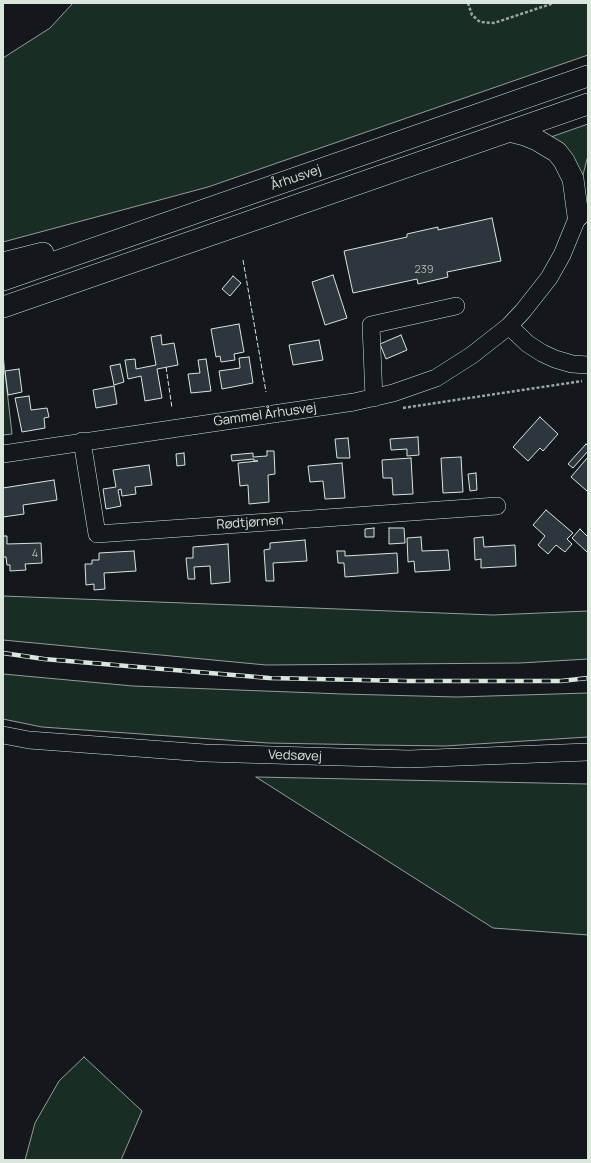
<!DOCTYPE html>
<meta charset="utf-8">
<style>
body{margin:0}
#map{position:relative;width:591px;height:1163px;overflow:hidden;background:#14181c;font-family:Manrope,sans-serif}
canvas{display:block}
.frame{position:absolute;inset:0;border:4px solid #d8e6dc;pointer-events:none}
</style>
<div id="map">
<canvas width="591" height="1163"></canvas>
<div class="frame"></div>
</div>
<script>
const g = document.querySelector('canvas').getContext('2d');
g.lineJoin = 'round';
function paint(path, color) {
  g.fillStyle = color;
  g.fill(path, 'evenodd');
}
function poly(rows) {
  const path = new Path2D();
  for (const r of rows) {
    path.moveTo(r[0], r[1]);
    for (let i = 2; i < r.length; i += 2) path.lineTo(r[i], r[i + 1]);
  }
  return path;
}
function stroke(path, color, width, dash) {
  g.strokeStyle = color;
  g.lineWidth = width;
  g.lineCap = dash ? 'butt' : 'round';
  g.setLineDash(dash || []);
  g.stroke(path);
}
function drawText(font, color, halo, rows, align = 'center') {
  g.font = font + ' Manrope,sans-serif';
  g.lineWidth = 3;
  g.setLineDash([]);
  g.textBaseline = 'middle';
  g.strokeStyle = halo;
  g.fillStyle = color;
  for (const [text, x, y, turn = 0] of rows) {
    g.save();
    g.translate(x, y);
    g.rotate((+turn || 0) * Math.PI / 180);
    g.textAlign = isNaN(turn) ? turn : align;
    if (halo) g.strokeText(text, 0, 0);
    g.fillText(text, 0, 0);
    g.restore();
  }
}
const green = poly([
 [73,3,588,3,588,55,208,187,3,242,3,58,50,28,73,3],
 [588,124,588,155,581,183,548,138,588,124],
 [3,355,12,434,3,435,3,355],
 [3,596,493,615,588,611,588,659,520,663,266,665,3,640,3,596],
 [3,674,133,686,343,694,457,697,588,693,588,737,445,746,375,745,268,743,42,727,3,719,3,674],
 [256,777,588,784,588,935,493,928,256,777],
 [84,1057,142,1111,121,1160,25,1160,35,1123,59,1081,84,1057]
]);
const building = poly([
 [492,218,501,261,447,272,448,277,418,284,417,279,353,293,344,251,407,237,407,234,438,227,438,230,492,218],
 [333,275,347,318,325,325,312,282,333,275],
 [233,276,241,283,230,296,222,289,233,276],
 [239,324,244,352,234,354,235,360,221,362,220,356,216,357,211,329,239,324],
 [161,335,162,345,174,343,178,365,157,369,162,398,145,401,141,376,128,379,125,360,135,359,136,369,156,365,151,337,161,335],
 [401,335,407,350,386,359,380,344,401,335],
 [319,340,323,360,293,365,289,345,319,340],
 [249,357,253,383,222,389,219,371,240,368,239,358,249,357],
 [206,359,211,391,191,393,188,374,200,373,198,360,206,359],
 [120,364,124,382,114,385,110,366,120,364],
 [19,369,22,392,8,395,5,371,19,369],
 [114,386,117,404,96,408,93,390,114,386],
 [29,396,31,410,47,408,49,417,44,418,45,428,22,432,15,398,29,396],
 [540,417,558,434,543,451,540,448,528,461,513,447,540,417],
 [418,437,419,455,407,456,407,449,391,450,390,439,418,437],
 [348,438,350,458,337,458,335,439,348,438],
 [586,444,588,446,588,451,573,468,568,464,586,444],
 [267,451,274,451,275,474,268,475,269,502,249,504,248,485,240,486,238,463,258,461,254,461,254,459,232,461,231,455,253,453,253,457,267,456,267,451],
 [184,453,185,465,177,466,176,454,184,453],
 [461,457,463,492,443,493,441,458,461,457],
 [588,457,588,489,587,491,571,477,588,457],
 [411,458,413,494,393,495,392,478,383,478,382,460,411,458],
 [342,463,345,498,325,499,323,481,310,482,308,466,342,463],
 [149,465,152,485,135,487,136,494,122,496,121,489,118,490,121,506,106,509,103,489,116,487,113,470,149,465],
 [476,473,477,490,470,491,468,474,476,473],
 [54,480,57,500,23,505,24,514,3,517,3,488,54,480],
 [546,510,573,533,567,539,572,544,565,552,556,545,548,554,538,545,545,536,533,525,546,510],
 [374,528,374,537,365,537,365,529,374,528],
 [389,528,404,528,405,543,389,544,389,528],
 [580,529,588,537,588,553,572,538,580,529],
 [3,536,7,536,7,544,41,543,42,563,25,564,26,570,10,571,10,565,7,565,6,557,3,557,3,536],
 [421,537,422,551,448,550,450,570,415,572,414,561,408,562,407,538,421,537],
 [483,537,484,547,515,545,516,566,481,568,481,559,475,560,474,538,483,537],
 [305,540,307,561,273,563,274,581,266,581,264,550,270,549,270,543,305,540],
 [228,544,230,582,211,584,210,566,194,567,195,579,188,579,186,558,193,558,193,547,228,544],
 [134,551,136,571,104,573,105,589,94,590,94,584,86,585,85,564,92,564,92,560,99,560,99,553,134,551],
 [337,551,345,551,345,556,397,553,398,573,345,577,344,563,338,563,337,551]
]);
const path = poly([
 [468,3,472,15,480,22,494,23,554,3],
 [403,408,582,381]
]);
const minor = poly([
 [509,326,528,344,542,353,555,359,572,364,588,365],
 [374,398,371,325,456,306],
 [82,441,97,534,497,506],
 [3,454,354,402,393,393,436,378,472,355,509,326,523,311,549,278,562,255,578,216],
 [3,735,29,740,205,753,409,759,588,752]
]);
const major = poly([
 [509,131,525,135,537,140,557,152,564,161,573,179,578,216],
 [3,263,43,253],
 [3,280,588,76],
 [3,307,588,104]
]);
const rail = poly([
 [3,653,44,659,269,678,407,681,561,681,588,678]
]);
const fence = poly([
 [243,260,266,392],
 [166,367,172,408]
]);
const numberNames = [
 ["239",424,270],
 ["4",35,554]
];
const streetNames = [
 ["Århusvej",296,178,-19],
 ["Gammel Århusvej",265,415,-8],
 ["Rødtjørnen",250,523,-4],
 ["Vedsøvej",295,756,2]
];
paint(green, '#1a2d24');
stroke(green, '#939e99', 1);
paint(building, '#2c363c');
stroke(building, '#d8e6dc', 1);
stroke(minor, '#d8e6dc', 18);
stroke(major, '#d8e6dc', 22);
stroke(path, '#9da8a2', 2.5, [3, 2]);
stroke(minor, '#14181c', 17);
stroke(major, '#14181c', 21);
stroke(rail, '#d8e6dc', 4.5);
stroke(rail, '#14181c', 3, [9]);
stroke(fence, '#d8e6dc', 1, [5, 2]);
drawText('11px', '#adbab4', null, numberNames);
drawText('13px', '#d8e6dc', '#14181c', streetNames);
</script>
